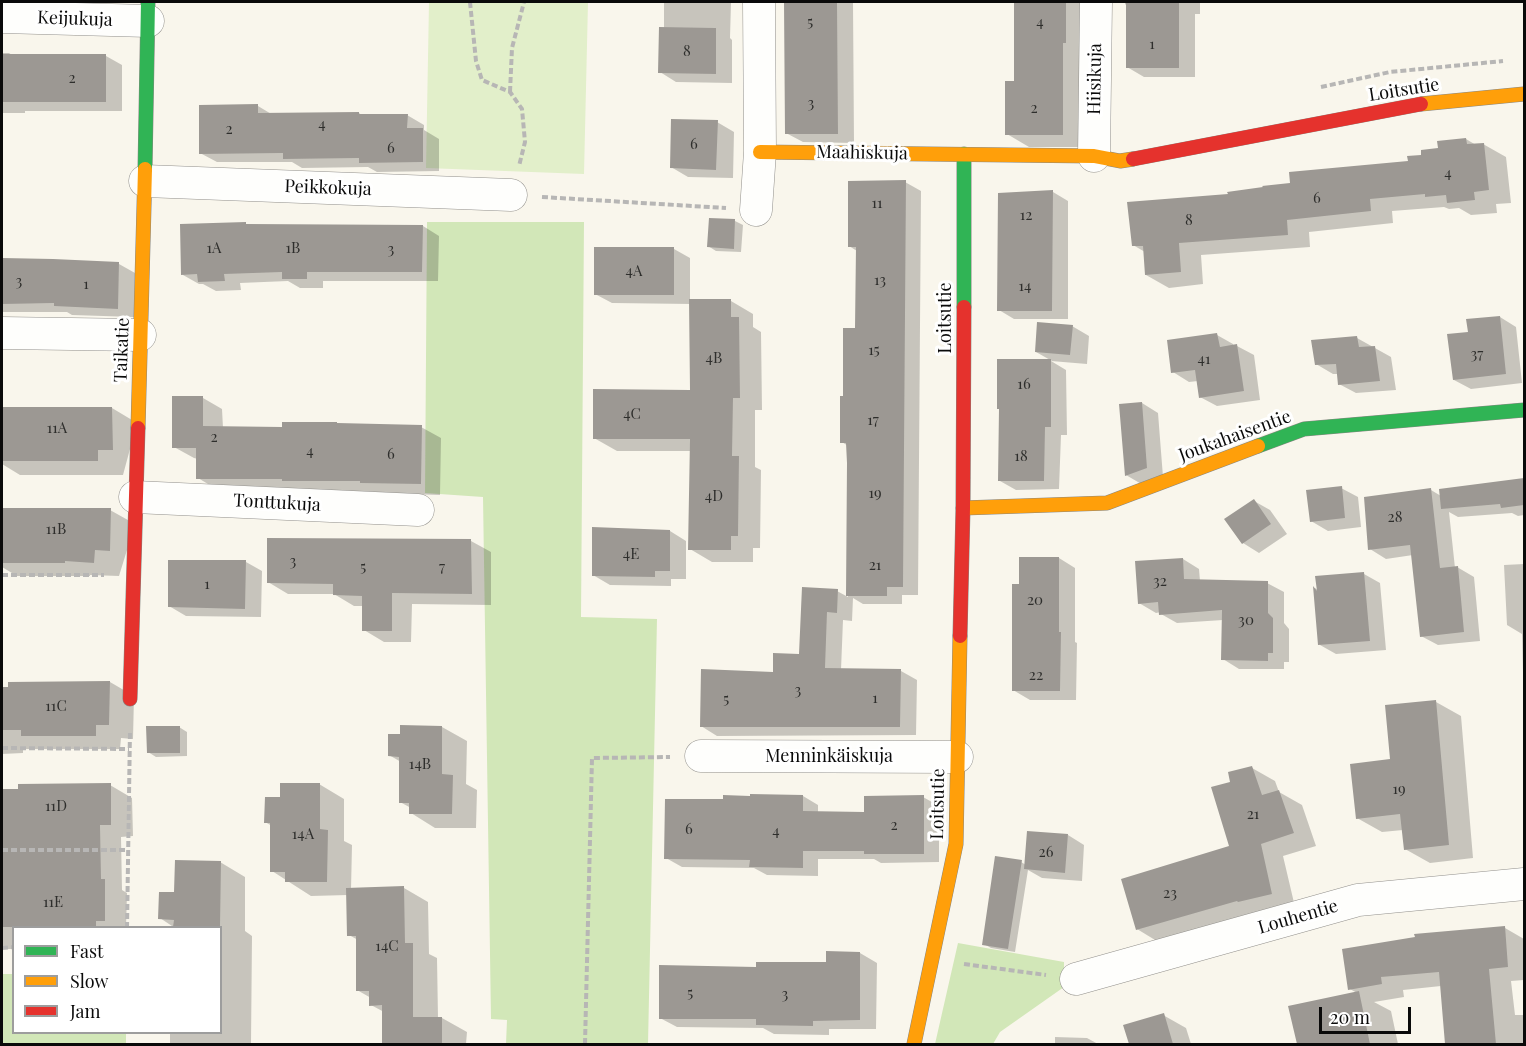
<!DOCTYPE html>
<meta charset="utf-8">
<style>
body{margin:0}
#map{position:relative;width:1526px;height:1046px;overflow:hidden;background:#f9f6ec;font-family:"Playfair Display",serif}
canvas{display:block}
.frame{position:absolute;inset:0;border:3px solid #0a0a0a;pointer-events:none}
.legend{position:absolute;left:12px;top:926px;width:210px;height:108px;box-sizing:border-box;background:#fff;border:2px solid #9d9d9d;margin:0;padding:8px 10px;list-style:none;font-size:18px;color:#0a0a0a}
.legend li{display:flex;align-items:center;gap:12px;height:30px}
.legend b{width:30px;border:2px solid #9d9d9d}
.scale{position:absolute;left:1319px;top:1007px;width:92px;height:27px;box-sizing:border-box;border:3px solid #0a0a0a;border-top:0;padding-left:8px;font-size:18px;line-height:21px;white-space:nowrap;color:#0a0a0a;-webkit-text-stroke:4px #fff;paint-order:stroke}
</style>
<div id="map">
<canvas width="1526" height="1046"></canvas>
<div class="frame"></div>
<ul class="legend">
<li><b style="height:8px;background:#30b455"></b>Fast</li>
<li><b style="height:8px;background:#ff9f0a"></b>Slow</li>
<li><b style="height:8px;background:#e5322d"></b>Jam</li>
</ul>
<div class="scale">20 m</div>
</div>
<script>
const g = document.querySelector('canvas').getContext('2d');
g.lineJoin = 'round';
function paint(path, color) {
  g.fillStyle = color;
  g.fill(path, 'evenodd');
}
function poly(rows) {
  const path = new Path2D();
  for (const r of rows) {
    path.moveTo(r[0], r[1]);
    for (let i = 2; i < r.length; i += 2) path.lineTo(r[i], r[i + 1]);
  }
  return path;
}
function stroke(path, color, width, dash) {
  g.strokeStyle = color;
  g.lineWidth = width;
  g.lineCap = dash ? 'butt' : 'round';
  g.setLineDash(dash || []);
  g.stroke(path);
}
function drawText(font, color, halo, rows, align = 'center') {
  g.font = font + ' "Playfair Display",serif';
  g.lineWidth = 6;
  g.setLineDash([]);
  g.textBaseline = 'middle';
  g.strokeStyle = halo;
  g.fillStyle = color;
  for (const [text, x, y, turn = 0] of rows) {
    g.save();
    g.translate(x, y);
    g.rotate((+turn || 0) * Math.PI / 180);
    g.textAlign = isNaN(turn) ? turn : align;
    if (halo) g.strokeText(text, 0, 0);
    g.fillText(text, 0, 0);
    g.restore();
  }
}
const green = poly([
 [429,2,588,2,584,174,426,168]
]);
const forest = poly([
 [427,222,584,222,581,617,657,619,648,1044,506,1044,507,1020,491,1019,483,497,425,493],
 [958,943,1064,962,1064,987,1000,1032,993,1044,935,1044],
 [2,974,13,974,14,1032,126,1033,126,1044,2,1044]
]);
const shadow = poly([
 [664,2,731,2,730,38,732,40,732,83,676,82,660,72,664,29],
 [785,2,853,2,854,143,803,142,786,133],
 [1015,2,1081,2,1084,147,1029,147,1007,134,1016,83],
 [1125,2,1200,2,1200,14,1195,14,1195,77,1144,77,1127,67,1127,6,1125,4],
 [2,53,9,53,12,55,106,56,122,65,122,111,25,111,25,113,2,113],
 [258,106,273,115,359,113,363,116,407,115,424,125,424,130,439,139,439,171,377,172,368,167,302,168,292,162,217,162,200,153],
 [717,122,734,132,733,178,688,177,671,167],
 [1466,139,1476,145,1483,144,1506,157,1511,203,1496,204,1497,213,1471,215,1459,208,1449,209,1444,207,1392,211,1393,223,1309,232,1310,247,1201,255,1203,284,1169,288,1146,275,1145,252,1133,245,1229,196,1409,162],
 [905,182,921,191,918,595,902,595,902,604,863,604,853,598,852,621,843,620,841,670,901,671,917,680,916,735,717,736,701,726,800,655,837,591,848,597,849,463,848,446,842,442,845,398,857,329,857,251,849,246],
 [1053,192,1068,201,1068,319,1014,319,999,310],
 [710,220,735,221,743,225,741,252,716,251,708,246],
 [246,224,250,226,423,226,439,236,438,281,323,281,323,288,300,288,288,281,240,283,241,290,216,291,203,284,199,284,183,275,181,225],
 [674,249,690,258,690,300,731,301,753,314,753,327,761,332,762,410,755,410,755,467,761,470,760,548,753,548,753,562,712,562,690,549,691,451,617,451,594,438,691,392,691,304,612,303,595,294],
 [2,260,53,260,119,264,135,273,134,317,72,315,67,312,2,312],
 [1500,317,1516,327,1522,383,1471,389,1454,380,1470,333],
 [1072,326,1089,336,1087,364,1051,361,1066,370,1067,435,1061,435,1059,489,1016,490,1000,481,1001,409,998,360,1052,361,1036,352],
 [1217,335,1233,344,1234,346,1237,346,1254,355,1260,400,1217,406,1200,397,1198,381,1189,382,1173,372],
 [1357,338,1391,357,1396,390,1356,393,1339,384,1338,374,1333,374,1316,364],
 [203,398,222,409,223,428,421,427,441,438,440,495,381,493,379,492,218,490,198,478,198,459,194,458,174,447],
 [1142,403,1158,413,1163,477,1143,485,1126,475],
 [2,408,112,408,137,423,123,475,20,475,2,464],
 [1524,479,1524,515,1518,516,1512,513,1458,517,1449,512,1455,568,1457,567,1474,577,1480,641,1438,645,1421,636,1413,555,1386,559,1370,549,1431,490,1441,496,1440,490],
 [1341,488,1358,497,1361,527,1328,531,1311,521],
 [1254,501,1270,510,1287,534,1259,553,1243,543],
 [2,509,110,510,135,524,119,576,90,575,90,576,17,576,2,567],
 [670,531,686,541,686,579,671,579,671,586,610,585,593,575],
 [471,541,491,552,491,605,412,604,411,642,384,642,364,630,364,606,354,606,334,594,288,594,268,582],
 [1059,558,1075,568,1075,642,1077,643,1076,700,1030,700,1013,690,1021,585],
 [1183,559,1199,569,1200,581,1267,583,1284,592,1284,623,1289,629,1289,662,1284,662,1284,669,1239,669,1223,659,1223,620,1177,623,1161,614,1161,612,1156,613,1139,603],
 [246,562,262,571,261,617,186,616,169,606],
 [1524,564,1524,711,1522,634,1507,625,1504,565],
 [1364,574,1380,583,1386,650,1336,654,1320,645,1315,588,1318,590],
 [110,682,134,696,133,739,121,738,120,749,23,749,23,753,2,754,2,688],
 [1436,702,1461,716,1473,858,1430,863,1405,849,1403,830,1382,832,1357,818,1391,761],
 [179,727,187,732,187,756,156,757,148,752],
 [442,727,467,741,466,784,477,790,476,828,435,828,411,813,411,808,400,802,401,762,389,755,401,735],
 [1252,768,1275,781,1279,792,1302,805,1316,846,1283,856,1295,907,1160,943,1137,929,1231,847,1232,783],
 [319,784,344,799,344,841,352,845,351,890,404,888,428,902,429,954,437,958,438,1018,442,1018,467,1032,466,1044,384,1044,384,1012,371,1005,371,998,357,990,358,940,349,935,348,895,311,896,272,871,272,826,265,822,281,799],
 [110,785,132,798,133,836,121,837,122,890,127,893,126,928,14,928,14,949,2,949,2,790,19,790],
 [803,796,818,805,818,813,866,813,923,797,939,806,939,862,881,863,874,859,818,859,818,876,767,875,754,868,682,867,666,858,724,800],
 [1068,835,1084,845,1082,881,1042,878,1028,870,1015,952,991,948,984,944,1021,862,1026,865],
 [220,862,245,877,245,931,252,936,251,1044,170,1044,170,1032,220,1032,220,928,175,928,160,918,176,894],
 [1505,928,1524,939,1524,980,1511,981,1515,1015,1524,1015,1524,1044,1447,1044,1441,986,1403,990,1404,997,1374,1002,1391,1011,1398,1044,1298,1044,1290,1007,1357,993,1350,989],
 [860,953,877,963,876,1029,829,1029,829,1035,774,1034,763,1028,677,1027,660,1018,758,969,827,964],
 [1163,1015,1186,1028,1191,1044,1131,1044,1125,1026],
 [1055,1037,1087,1038,1098,1044,1055,1044]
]);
const building = poly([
 [784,2,837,2,838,134,785,134],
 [1014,2,1066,2,1066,43,1063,43,1063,135,1005,135,1005,81,1014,81],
 [1126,2,1179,2,1179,68,1126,68],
 [659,27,716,28,716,74,658,73],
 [2,54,106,54,106,102,2,102],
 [258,104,258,113,359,112,359,114,408,114,407,128,423,128,423,162,359,163,359,158,283,159,283,153,199,154,199,105],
 [671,119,718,120,716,170,670,168],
 [1466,138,1467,144,1484,143,1489,190,1474,192,1475,200,1447,203,1446,195,1425,197,1425,194,1370,199,1371,211,1287,220,1288,235,1179,243,1181,272,1145,275,1143,246,1132,246,1127,202,1228,194,1227,192,1263,187,1262,186,1290,183,1289,172,1408,161,1407,156,1421,155,1421,150,1438,148,1437,141],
 [906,180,903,587,887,587,887,596,846,596,847,463,846,443,840,443,840,396,843,396,843,328,855,328,856,247,848,247,848,181],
 [1053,190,1052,311,997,311,998,193],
 [709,218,735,219,734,249,707,247],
 [246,222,246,224,423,225,422,272,307,272,307,279,282,279,282,272,224,274,225,281,198,282,197,274,181,275,180,224],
 [594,247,674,247,674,295,594,295],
 [2,258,53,259,119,262,118,309,54,306,54,303,2,304],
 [689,299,731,299,731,317,739,317,740,398,733,398,732,456,739,456,738,536,731,536,731,550,688,550,690,439,593,439,593,389,690,390],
 [1500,316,1506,374,1453,380,1447,334,1468,332,1466,319],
 [1037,322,1073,325,1070,355,1035,352],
 [1217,333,1220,347,1237,344,1244,391,1199,398,1195,370,1171,373,1167,340],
 [1357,336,1359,347,1375,346,1380,381,1338,385,1336,364,1315,365,1311,340],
 [997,359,1051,359,1051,427,1045,427,1044,481,998,481,999,409,997,409],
 [172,396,203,396,203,426,282,427,282,422,337,422,337,423,422,425,421,484,360,483,360,481,282,481,282,479,196,479,196,448,172,448],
 [1142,402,1147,468,1125,476,1119,404],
 [2,407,112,407,113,450,98,450,98,461,2,461],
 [1524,478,1524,505,1501,508,1500,504,1441,509,1439,489],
 [1342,486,1345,518,1310,522,1306,490],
 [1431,488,1440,568,1458,566,1464,632,1420,637,1410,545,1368,550,1364,497],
 [1254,499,1271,524,1242,544,1224,519],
 [2,508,111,508,110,551,95,550,94,563,65,561,65,563,2,563],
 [592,527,670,530,670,571,655,571,655,577,592,576],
 [267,538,471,539,472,594,392,593,392,631,362,631,362,596,333,595,333,584,267,583],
 [1019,557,1059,557,1059,632,1061,632,1060,691,1012,691,1012,584,1019,584],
 [1183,558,1184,579,1268,581,1268,613,1273,618,1273,653,1268,653,1268,661,1221,660,1222,610,1159,615,1158,602,1138,604,1135,561],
 [168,560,246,560,245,609,168,607],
 [1364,572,1370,641,1318,645,1313,586,1317,591,1315,576],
 [802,587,838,589,837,613,827,612,825,668,901,669,900,727,700,727,701,669,773,672,773,653,799,654],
 [110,681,109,725,96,725,96,736,21,736,21,730,2,730,2,687,8,687,8,682],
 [1436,700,1449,845,1404,850,1400,814,1356,819,1350,764,1390,759,1385,705],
 [400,725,442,726,442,774,453,775,452,814,409,814,409,803,399,803,399,757,388,756,388,734,400,734],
 [146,726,180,726,180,753,147,753],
 [1252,766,1262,795,1279,790,1294,833,1261,844,1272,894,1238,902,1237,901,1136,930,1121,879,1229,846,1211,787,1230,782,1228,772],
 [111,783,111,825,100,825,101,879,105,879,105,921,96,921,96,927,2,927,2,883,3,883,2,789,18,789,18,784],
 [280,783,320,783,320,829,328,830,327,882,285,882,285,872,270,872,270,823,264,823,265,797,280,797],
 [750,794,803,795,803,811,864,812,864,796,924,795,924,854,864,854,864,851,803,851,803,868,749,867,750,860,664,859,665,799,723,799,723,795,750,796],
 [1027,831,1068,834,1065,873,1024,869],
 [995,856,1022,860,1008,949,982,945],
 [175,860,221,861,220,927,173,927,174,920,158,919,159,892,174,892],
 [404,886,405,943,413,943,413,1017,442,1017,442,1044,382,1044,382,1005,369,1006,369,991,356,991,356,936,347,936,346,888],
 [1505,926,1508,967,1489,969,1496,1044,1445,1044,1439,972,1381,977,1382,984,1348,990,1342,949,1415,937,1414,934],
 [826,951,860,952,860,1020,813,1021,813,1026,756,1025,756,1019,659,1019,659,965,756,967,756,962,826,962],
 [1359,991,1370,1044,1297,1044,1288,1006],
 [1164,1013,1173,1044,1129,1044,1123,1025]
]);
const path = poly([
 [470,2,476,61,482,80,510,92,522,109,525,142,519,166],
 [1321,87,1390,72,1503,61],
 [510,92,512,48,524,2],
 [542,197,726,208],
 [2,575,104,575],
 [2,748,129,749],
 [2,850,128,850],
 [127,928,130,730],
 [2,948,14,947],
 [964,964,1046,975],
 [585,1044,592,758,670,757]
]);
const street = poly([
 [2,17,148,21],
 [1094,156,1096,2],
 [145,181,511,195],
 [756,210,760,152,759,2],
 [2,333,140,335],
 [135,497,418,510],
 [701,756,957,757],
 [1076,979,1358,900,1524,884]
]);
const fast = poly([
 [145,169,148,2],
 [964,307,964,154],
 [1258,446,1304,429,1524,410]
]);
const slow = poly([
 [1421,104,1524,94],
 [760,152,1094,156,1120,161,1133,159],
 [138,428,145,169],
 [963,508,1107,503,1258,446],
 [914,1044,956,844,960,636]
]);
const jam = poly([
 [1133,159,1421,104],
 [960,636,963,508,964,307],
 [130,699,138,428]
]);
const numberNames = [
 ["5",810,22],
 ["4",1040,22],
 ["1",1152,44],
 ["8",687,51],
 ["2",72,78],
 ["3",811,103],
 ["2",1034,108],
 ["4",322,124],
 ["2",229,129],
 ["6",694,144],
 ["6",391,148],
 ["4",1448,173],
 ["6",1317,198],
 ["11",877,203],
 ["12",1026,215],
 ["8",1189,220],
 ["1A",214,248],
 ["1B",293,248],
 ["3",391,249],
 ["4A",634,271],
 ["13",880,280],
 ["3",19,281],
 ["1",86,284],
 ["14",1025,286],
 ["15",874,350],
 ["37",1477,354],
 ["4B",714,358],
 ["41",1204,359],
 ["16",1024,384],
 ["4C",632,414],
 ["17",873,420],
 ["11A",57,428],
 ["2",214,437],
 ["4",310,451],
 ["6",391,454],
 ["18",1021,456],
 ["19",875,493],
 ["4D",714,496],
 ["28",1395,517],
 ["11B",56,529],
 ["4E",631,554],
 ["3",293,561],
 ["21",875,565],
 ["5",363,567],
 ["7",442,567],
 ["32",1160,581],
 ["1",207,584],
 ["20",1035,600],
 ["30",1246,620],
 ["22",1036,675],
 ["3",798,690],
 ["1",875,698],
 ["5",726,699],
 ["11C",56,706],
 ["14B",420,764],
 ["19",1399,789],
 ["11D",56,806],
 ["21",1253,814],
 ["2",894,825],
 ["6",689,829],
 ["4",776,831],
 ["14A",303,834],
 ["26",1046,852],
 ["23",1170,893],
 ["11E",53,902],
 ["14C",387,946],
 ["5",690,993],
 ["3",785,994]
];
const streetNames = [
 ["Keijukuja",75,19,2],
 ["Hiisikuja",1095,79,-89],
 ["Loitsutie",1404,90,-9],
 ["Maahiskuja",862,153,1],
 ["Peikkokuja",328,188,2],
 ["Loitsutie",945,318,-90],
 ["Taikatie",122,350,-88],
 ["Joukahaisentie",1235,436,-20],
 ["Tonttukuja",277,503,3],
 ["Menninkäiskuja",829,756],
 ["Loitsutie",938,804,-89],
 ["Louhentie",1298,917,-16]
];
paint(green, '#e2efca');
paint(forest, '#d2e7b8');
paint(shadow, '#0003');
paint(building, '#9c9893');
stroke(street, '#92908c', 33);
stroke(fast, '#888782', 15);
stroke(slow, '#888782', 15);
stroke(jam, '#888782', 15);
stroke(path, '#b7b6b5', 4, [6, 3]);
stroke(street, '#fefefc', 32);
stroke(fast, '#30b455', 14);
stroke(slow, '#ff9f0a', 14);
stroke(jam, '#e5322d', 14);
drawText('15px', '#2e2e2c', null, numberNames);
drawText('18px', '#0a0a0a', '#fff', streetNames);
</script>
